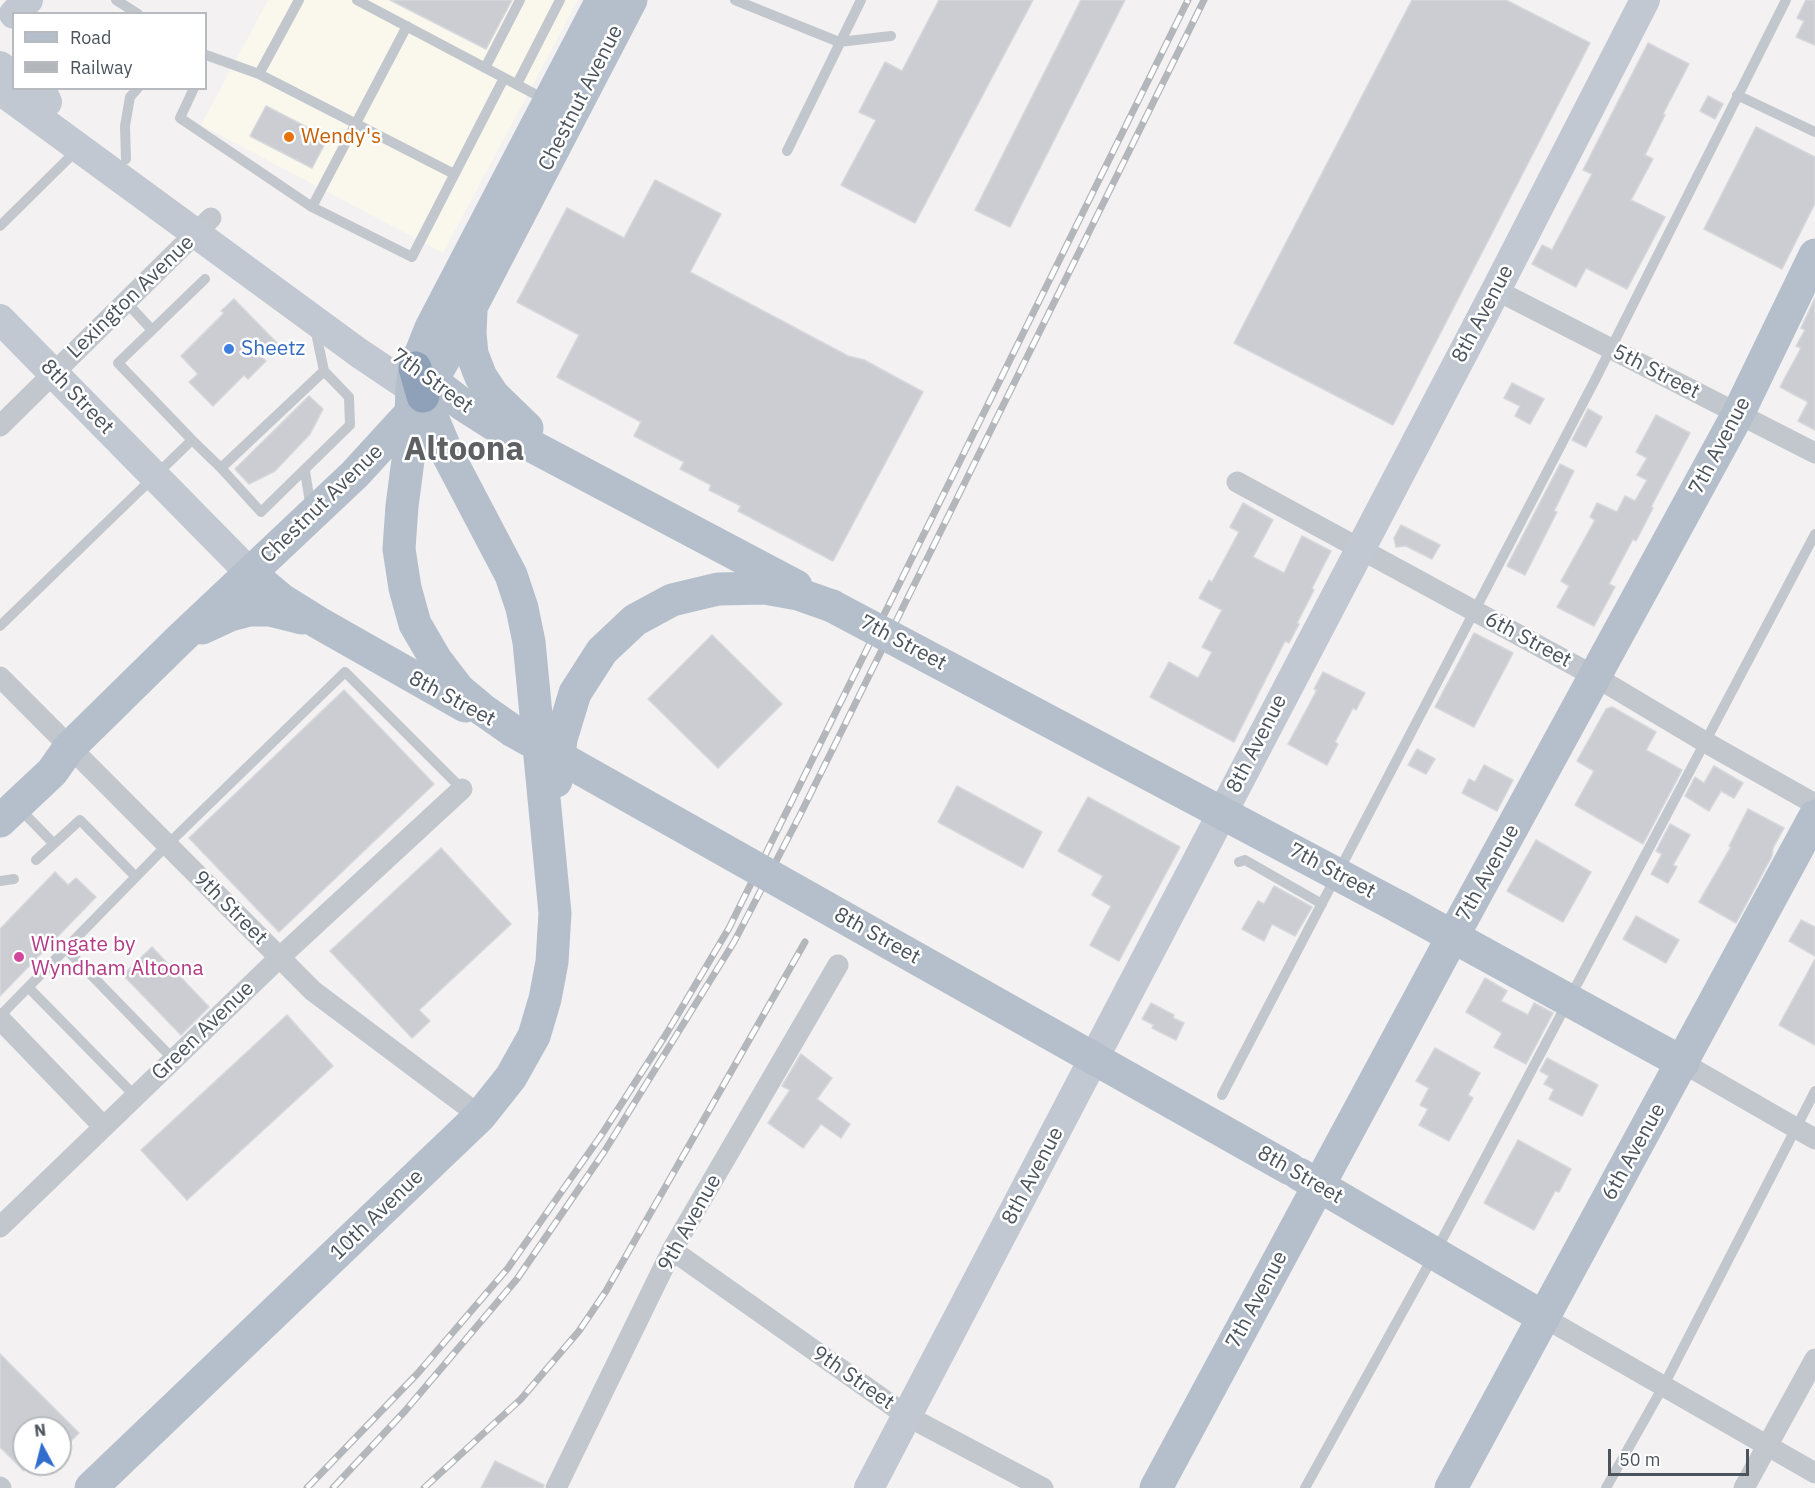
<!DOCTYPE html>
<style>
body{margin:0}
#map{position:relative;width:1815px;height:1488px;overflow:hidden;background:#f3f1f1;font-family:"IBM Plex Sans",sans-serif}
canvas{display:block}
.legend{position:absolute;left:12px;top:12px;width:195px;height:78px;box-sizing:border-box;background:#fff;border:2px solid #b7babe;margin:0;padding:8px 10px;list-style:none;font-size:18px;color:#4b535c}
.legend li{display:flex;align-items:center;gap:12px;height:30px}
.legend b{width:30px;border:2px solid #b7babe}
.north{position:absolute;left:12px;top:1416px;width:60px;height:60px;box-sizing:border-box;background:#fff;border:2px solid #b7babe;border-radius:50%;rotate:353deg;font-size:16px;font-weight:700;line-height:24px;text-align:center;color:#4b535c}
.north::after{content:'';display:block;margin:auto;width:21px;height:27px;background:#306dcd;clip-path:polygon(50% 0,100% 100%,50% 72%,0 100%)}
.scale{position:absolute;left:1608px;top:1449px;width:141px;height:27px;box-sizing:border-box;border:3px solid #4b535c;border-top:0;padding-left:8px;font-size:18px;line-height:21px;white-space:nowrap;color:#4b535c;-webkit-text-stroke:4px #fff;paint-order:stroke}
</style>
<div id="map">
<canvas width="1815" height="1488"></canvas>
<ul class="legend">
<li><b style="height:8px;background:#b4bfcb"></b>Road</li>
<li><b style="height:8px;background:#b3b6ba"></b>Railway</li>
</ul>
<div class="north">N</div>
<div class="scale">50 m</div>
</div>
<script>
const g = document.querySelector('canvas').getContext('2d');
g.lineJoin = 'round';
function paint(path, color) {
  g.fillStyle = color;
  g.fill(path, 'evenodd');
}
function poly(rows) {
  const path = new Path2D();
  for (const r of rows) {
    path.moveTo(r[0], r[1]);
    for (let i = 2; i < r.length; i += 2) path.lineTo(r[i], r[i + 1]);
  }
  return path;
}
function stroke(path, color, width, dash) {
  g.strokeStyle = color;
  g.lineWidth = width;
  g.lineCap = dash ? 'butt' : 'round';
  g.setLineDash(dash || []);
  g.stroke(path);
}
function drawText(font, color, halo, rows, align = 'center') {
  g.font = font + ' "IBM Plex Sans",sans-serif';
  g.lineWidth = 5;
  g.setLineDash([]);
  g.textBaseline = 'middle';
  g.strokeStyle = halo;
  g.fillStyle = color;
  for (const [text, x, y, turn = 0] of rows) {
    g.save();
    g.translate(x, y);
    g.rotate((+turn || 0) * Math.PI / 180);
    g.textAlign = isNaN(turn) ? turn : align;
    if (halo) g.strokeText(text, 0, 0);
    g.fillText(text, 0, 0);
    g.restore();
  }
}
const commercial = poly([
 [268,0,578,0,443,253,201,125]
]);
const building = poly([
 [390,0,512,0,486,49,390,0],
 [939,0,1033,0,915,223,841,185,876,120,859,112,885,62,902,71,939,0],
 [1081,0,1125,0,1010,227,975,210,1081,0],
 [1412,0,1506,0,1590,43,1393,425,1234,343,1412,0],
 [1806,0,1815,0,1815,45,1796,37,1804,21,1797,18,1806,0],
 [1648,43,1689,64,1663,114,1665,115,1645,155,1653,159,1631,200,1665,217,1627,289,1586,268,1576,287,1532,264,1542,245,1552,250,1592,174,1583,170,1648,43],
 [1708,96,1723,104,1715,119,1700,111,1708,96],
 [266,106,328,138,312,168,250,136,266,106],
 [1756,127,1815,157,1815,203,1782,269,1704,229,1756,127],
 [655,180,721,214,690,272,848,356,864,360,923,392,833,561,738,511,741,506,709,490,711,485,680,469,684,462,634,436,641,422,557,377,579,335,517,302,567,208,624,238,655,180],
 [1815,298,1815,430,1798,421,1808,402,1780,387,1801,348,1796,346,1805,330,1801,328,1815,298],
 [234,299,277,343,262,357,266,361,248,379,244,375,213,406,189,382,198,374,181,356,224,313,221,311,234,299],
 [1512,383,1544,399,1530,424,1515,416,1520,406,1504,398,1512,383],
 [309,396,323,409,310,434,275,471,249,484,235,469,309,396],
 [1588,409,1602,417,1586,447,1572,440,1588,409],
 [1656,415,1690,433,1651,507,1653,508,1636,541,1633,539,1609,584,1615,587,1594,626,1557,607,1569,586,1561,581,1595,520,1590,517,1597,503,1617,512,1625,496,1635,501,1647,480,1637,475,1647,458,1636,452,1656,415],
 [1560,464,1574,471,1554,511,1557,512,1525,575,1507,566,1560,464],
 [1243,503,1273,520,1253,557,1284,573,1302,536,1331,551,1312,588,1314,590,1297,623,1299,624,1289,643,1285,641,1234,742,1150,697,1169,662,1198,678,1212,652,1202,647,1222,610,1199,598,1209,580,1212,582,1239,532,1230,527,1243,503],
 [1401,525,1440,545,1432,559,1406,546,1396,547,1394,538,1401,525],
 [1474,633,1513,653,1474,727,1435,707,1474,633],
 [712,635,782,704,718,768,648,699,712,635],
 [1323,672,1365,693,1356,710,1353,708,1335,742,1338,744,1327,765,1288,744,1317,690,1314,689,1323,672],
 [344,690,434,784,279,932,189,838,344,690],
 [1612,707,1656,732,1646,750,1682,770,1643,844,1575,805,1594,771,1577,761,1606,709,1612,707],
 [1417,749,1435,759,1426,774,1408,765,1417,749],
 [1484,765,1513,780,1497,811,1462,793,1469,779,1475,782,1484,765],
 [1714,766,1743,783,1734,798,1721,791,1709,811,1685,796,1695,777,1704,783,1714,766],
 [957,786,1042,832,1023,868,938,822,957,786],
 [1088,797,1180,847,1119,961,1090,945,1111,906,1092,895,1103,876,1058,851,1088,797],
 [1748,809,1784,828,1773,848,1772,856,1736,923,1699,902,1731,847,1729,846,1748,809],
 [1670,824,1690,835,1673,865,1677,867,1668,883,1651,874,1662,854,1656,851,1670,824],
 [1536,840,1591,872,1563,922,1507,891,1536,840],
 [441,848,511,924,419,1010,430,1021,412,1038,330,951,441,848],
 [55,872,68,885,76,878,96,897,0,996,0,929,55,872],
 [1274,886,1312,907,1295,936,1272,924,1264,941,1242,929,1258,901,1264,904,1274,886],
 [1636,916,1679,940,1666,963,1623,939,1636,916],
 [1801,920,1815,927,1815,956,1789,941,1801,920],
 [152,947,209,1007,181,1035,123,975,152,947],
 [1815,959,1815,1045,1779,1025,1815,959],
 [1485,978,1507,991,1501,1001,1528,1015,1534,1003,1553,1013,1526,1064,1494,1047,1502,1033,1466,1012,1485,978],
 [1151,1003,1174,1015,1173,1018,1184,1023,1176,1040,1152,1028,1154,1025,1142,1019,1151,1003],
 [287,1015,333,1066,187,1200,141,1150,287,1015],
 [1435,1048,1480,1073,1468,1095,1473,1098,1449,1141,1419,1125,1428,1109,1420,1105,1429,1088,1416,1081,1435,1048],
 [801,1054,832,1078,817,1099,850,1124,841,1138,821,1124,803,1148,768,1123,790,1090,782,1086,801,1054],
 [1547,1058,1598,1085,1582,1116,1549,1099,1554,1089,1544,1084,1549,1076,1540,1071,1547,1058],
 [1518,1140,1571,1169,1559,1192,1555,1191,1534,1230,1484,1203,1518,1140],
 [0,1354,79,1433,60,1452,60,1428,24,1428,24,1471,0,1447,0,1354],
 [495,1461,544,1485,543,1488,481,1488,495,1461]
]);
const lane = poly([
 [116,0,138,14],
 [357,0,546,100],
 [735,0,839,42,891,36],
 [206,55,259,74,454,174],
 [485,68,520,0],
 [259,74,299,0],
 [517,84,560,0],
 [194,88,180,118,312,207,412,257,504,78],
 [1737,95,1815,132],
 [787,151,861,0],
 [126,159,125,126,130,97,138,88],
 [312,207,407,26],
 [0,226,77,150],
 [126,302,152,330],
 [192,440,118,363,205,279],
 [221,468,261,512,350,425,349,397,324,371,315,328],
 [305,471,311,509],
 [0,626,192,440,221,468,324,371],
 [19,808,53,843],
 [36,860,80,820,136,877],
 [1239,862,1245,860,1322,904],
 [0,881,14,879],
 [66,949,173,1059],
 [28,987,135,1096],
 [0,1016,166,846,345,672,462,789],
 [1222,1095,1596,378,1786,0],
 [1305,1488,1435,1253,1815,534],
 [1606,1488,1664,1385,1815,1091]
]);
const street = poly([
 [1496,290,1815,453],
 [0,426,211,218],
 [1237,482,1596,677,1705,742,1815,804],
 [0,677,313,991,480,1116],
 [0,1019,103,1126],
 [1683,1063,1815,1139],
 [0,1227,279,958,462,789],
 [672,1250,907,1416,1043,1488],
 [1543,1317,1815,1473],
 [0,1487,1,1488],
 [556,1488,672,1250,838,965],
 [1744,1488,1815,1359]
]);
const secondary = poly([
 [14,14,28,0],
 [0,66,14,77],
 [40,88,47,102],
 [0,90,359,353,423,396],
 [0,319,250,573],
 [869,1488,1496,290,1645,0]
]);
const primary = poly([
 [471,311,470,333,472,354,481,377,493,395,527,428],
 [415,368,462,404,509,434,796,586],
 [250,573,282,600,319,623,465,706],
 [202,628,230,615,249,610,270,610,302,618],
 [513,731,483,710,459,690,436,660,415,624,405,588,399,549,402,506,410,445,412,388,415,368,431,328,602,0],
 [556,781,561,739,575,693,602,651,635,620,672,600,718,589,765,588,798,594,832,606],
 [0,821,52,772,69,748,179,640,355,474,410,414,423,396,444,359,631,0],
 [1399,907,1683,1063],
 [1299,1174,1543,1317],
 [91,1488,480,1116,511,1077,534,1036,545,999,552,962,555,913,529,642,522,608,511,575,448,455,423,396],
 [1156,1488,1453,936,1738,414,1815,255],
 [1451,1488,1815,816]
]);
const highway = poly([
 [415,368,423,396]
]);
const rail = poly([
 [307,1488,418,1373,508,1268,602,1134,665,1036,729,928,1188,0],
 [333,1488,405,1411,517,1279,604,1152,734,942,799,817,1204,0],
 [424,1488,521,1399,579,1331,606,1291,805,942]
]);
const primaryBridge = poly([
 [832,606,1399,907],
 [513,731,1290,1169]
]);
const markers = [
 [289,137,6,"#e8710a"],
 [229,349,6,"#3f7fe0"],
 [19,957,6,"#d1479c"]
];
const streetNames = [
 ["Chestnut Avenue",581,98,-63],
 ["Lexington Avenue",131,297,-44],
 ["8th Avenue",1483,314,-62],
 ["5th Street",1656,372,27],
 ["7th Street",432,381,36],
 ["8th Street",77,397,46],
 ["7th Avenue",1720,446,-62],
 ["Chestnut Avenue",322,504,-44],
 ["6th Street",1528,640,28],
 ["7th Street",903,643,28],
 ["8th Street",452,699,28],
 ["8th Avenue",1257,744,-63],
 ["7th Street",1332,871,28],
 ["7th Avenue",1488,873,-61],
 ["9th Street",230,908,45],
 ["8th Street",877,936,29],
 ["Green Avenue",203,1031,-44],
 ["6th Avenue",1634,1152,-61],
 ["8th Street",1300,1175,30],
 ["8th Avenue",1033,1176,-62],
 ["10th Avenue",377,1215,-44],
 ["9th Avenue",690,1223,-61],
 ["7th Avenue",1257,1300,-62],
 ["9th Street",853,1378,35]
];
const foodNames = [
 ["Wendy's",301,137]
];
const shopNames = [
 ["Sheetz",241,349]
];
const hotelNames = [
 ["Wingate by",31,945],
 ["Wyndham Altoona",31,969]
];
const townNames = [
 ["Altoona",464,450]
];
paint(commercial, '#faf7ed');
paint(building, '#cbcdd2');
stroke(building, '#d5d7db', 1.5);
stroke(highway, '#7a8ca4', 34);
stroke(lane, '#c1c7cd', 10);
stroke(street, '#c1c7cd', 21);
stroke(secondary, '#c1c8d1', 30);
stroke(primary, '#b4bfcb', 33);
stroke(highway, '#8fa1b9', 33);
stroke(rail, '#b3b6ba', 7);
stroke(rail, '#fff', 4.5, [14]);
stroke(primaryBridge, '#b4bfcb', 33);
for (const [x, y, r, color] of markers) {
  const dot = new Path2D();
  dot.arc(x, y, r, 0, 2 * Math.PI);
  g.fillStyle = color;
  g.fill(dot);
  stroke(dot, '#fff', 2);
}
drawText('21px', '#4b535c', '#fff', streetNames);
drawText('21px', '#c56008', '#fff', foodNames, 'left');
drawText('21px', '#366cbe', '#fff', shopNames, 'left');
drawText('21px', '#b23c85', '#fff', hotelNames, 'left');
drawText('bold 33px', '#5e6064', '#fff', townNames);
</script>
